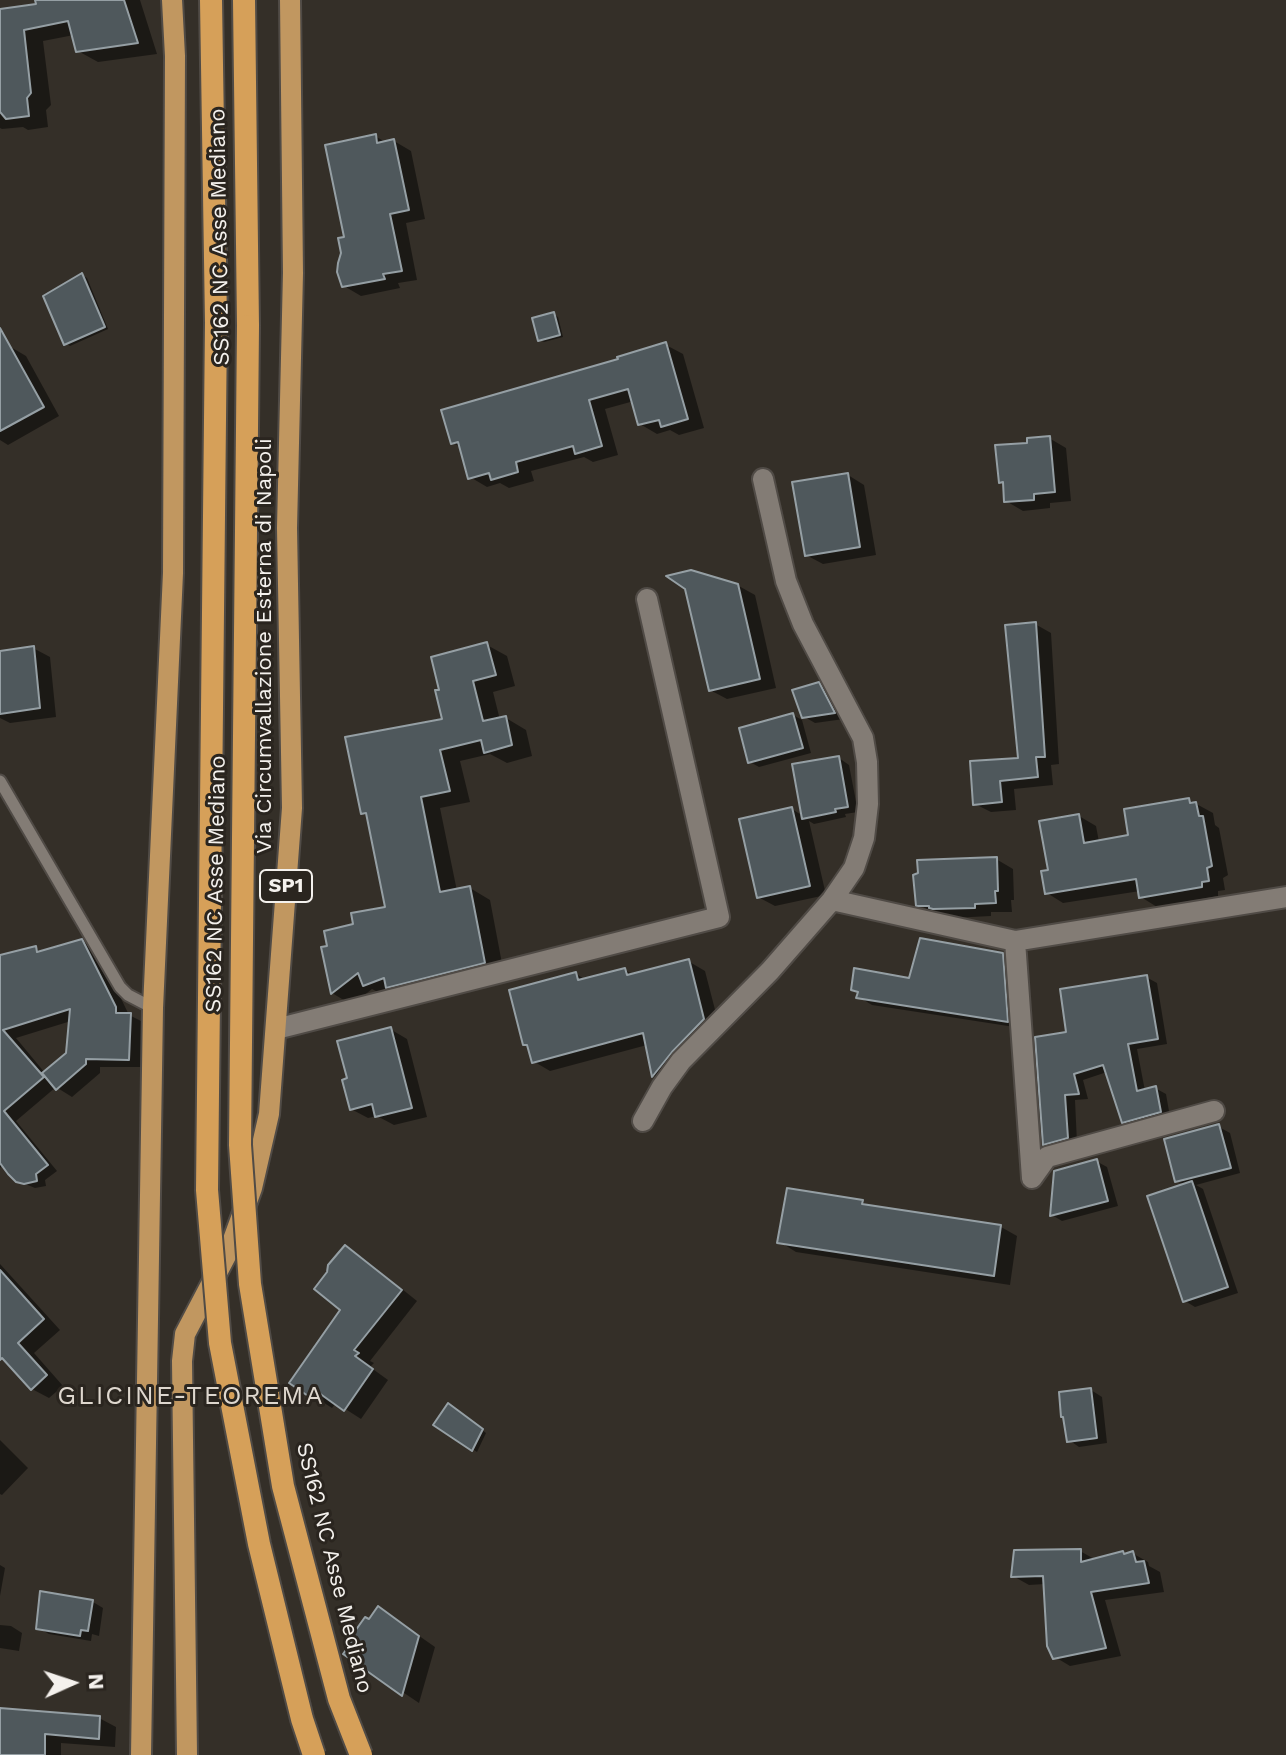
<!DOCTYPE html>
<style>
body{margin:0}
#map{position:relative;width:1286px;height:1755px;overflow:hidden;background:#342f28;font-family:"Work Sans",sans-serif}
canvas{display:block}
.north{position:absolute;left:32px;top:1643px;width:80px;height:80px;-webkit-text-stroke:6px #2a251f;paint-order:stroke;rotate:87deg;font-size:22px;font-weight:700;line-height:32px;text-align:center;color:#f4f1ed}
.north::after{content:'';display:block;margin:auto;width:28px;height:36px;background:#f4f1ed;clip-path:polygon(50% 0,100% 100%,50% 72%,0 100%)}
</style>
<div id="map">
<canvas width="1286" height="1755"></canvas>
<div class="north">N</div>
</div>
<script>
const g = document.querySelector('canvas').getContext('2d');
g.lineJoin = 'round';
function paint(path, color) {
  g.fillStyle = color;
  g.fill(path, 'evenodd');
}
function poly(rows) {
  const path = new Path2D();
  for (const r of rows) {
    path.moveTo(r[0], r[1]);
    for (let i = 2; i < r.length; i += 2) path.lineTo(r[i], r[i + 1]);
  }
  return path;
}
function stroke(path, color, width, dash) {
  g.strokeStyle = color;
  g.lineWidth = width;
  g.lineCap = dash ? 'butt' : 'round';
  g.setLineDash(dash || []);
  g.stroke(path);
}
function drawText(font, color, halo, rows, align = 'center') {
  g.font = font + ' "Work Sans",sans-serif';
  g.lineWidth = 6;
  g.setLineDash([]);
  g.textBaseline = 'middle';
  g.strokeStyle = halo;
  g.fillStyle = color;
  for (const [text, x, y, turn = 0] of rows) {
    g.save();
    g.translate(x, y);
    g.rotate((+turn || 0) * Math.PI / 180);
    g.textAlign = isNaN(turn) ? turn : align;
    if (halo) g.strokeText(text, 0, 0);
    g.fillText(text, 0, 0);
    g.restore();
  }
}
const shadow = poly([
 [37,0,140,0,157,54,98,62,78,51,74,35,43,41,51,105,46,110,48,127,28,130,23,127,2,129,0,128,0,11,39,6],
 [375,136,387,143,394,141,411,151,425,219,406,223,417,280,398,283,400,288,361,296,344,286,343,253],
 [82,275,87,278,108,329,70,346,66,343],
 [553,314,558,317,563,337,544,342,540,340],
 [666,345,683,354,704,428,679,435,670,430,657,434,640,424,634,401,605,409,618,455,593,462,584,457,531,471,534,481,509,488,500,483,487,487,470,477,462,448,453,443,620,360],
 [9,346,26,356,59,416,8,445,0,440,0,351],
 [1049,438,1066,448,1071,501,1050,503,1050,508,1023,511,1006,501,1005,484,1001,481,1029,445],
 [848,475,864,485,876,555,823,564,806,555],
 [737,585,755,595,776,688,727,699,710,690,687,588],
 [1035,624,1051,633,1059,764,1051,765,1053,785,1014,789,1016,810,991,812,975,804,1020,759],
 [487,645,507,656,515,686,493,692,500,720,506,718,526,730,532,756,507,763,490,754,460,761,470,802,440,808,457,891,470,888,490,900,504,974,385,996,372,989,352,1005,332,993,323,948,329,948,355,925,387,908,369,817,362,813,445,720],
 [33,648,50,657,56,717,10,723,0,718,0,653],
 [819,685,830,691,844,719,815,723,803,716],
 [793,715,802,720,811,753,759,767,750,762],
 [839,758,849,765,858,812,845,814,846,817,814,824,809,821,826,895,775,906,758,897,792,809,803,816],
 [1189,800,1213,813,1215,825,1219,828,1228,875,1223,878,1225,890,1218,891,1218,896,1157,907,1141,897,1140,891,1063,903,1047,893,1050,872,1079,816,1096,826,1099,842,1130,837],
 [996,859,1013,869,1014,900,1011,900,1012,912,991,912,991,916,952,918,935,914,918,904],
 [82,941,97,949,129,1015,145,1023,143,1067,100,1067,100,1073,72,1097,56,1087,16,1121,57,1171,45,1180,46,1186,35,1188,18,1181,2,1166,0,1168,0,957,35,948,43,953],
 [71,1021,68,1054,45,1073,16,1038],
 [1002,955,1016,963,1021,1028,872,1005,859,997,911,980],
 [688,961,705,971,720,1029,670,1085,654,1076,647,1045,550,1071,533,1061,530,1047,525,1044,576,974,586,980,625,970,634,975],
 [1146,977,1157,983,1167,1044,1137,1049,1145,1091,1155,1088,1166,1094,1170,1117,1134,1127,1124,1121,1107,1072,1083,1080,1088,1099,1075,1100,1077,1143,1055,1149,1045,1144,1069,1033],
 [390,1029,407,1039,427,1117,394,1125,377,1116,368,1118,351,1109],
 [1219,1127,1230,1133,1240,1173,1196,1185,1203,1189,1238,1293,1195,1307,1185,1301,1185,1185,1177,1181],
 [1096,1161,1107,1167,1118,1206,1062,1221,1052,1215],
 [862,1202,872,1207,1001,1227,1017,1236,1010,1285,796,1252,780,1242],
 [345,1247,362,1257,417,1301,370,1361,374,1363,370,1367,388,1380,361,1419,336,1403,332,1408,292,1382,343,1309],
 [0,1264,60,1330,34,1353,63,1386,49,1398,32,1389,0,1353],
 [1091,1390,1102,1397,1107,1443,1079,1447,1069,1440],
 [453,1408,486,1433,477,1452,436,1425],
 [0,1440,28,1468,2,1495,0,1494],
 [1080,1551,1096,1560,1122,1553,1127,1555,1132,1553,1148,1562,1149,1566,1160,1572,1164,1592,1105,1600,1121,1656,1070,1666,1055,1657,1045,1584,1029,1585,1013,1576],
 [0,1565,5,1568,0,1596],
 [93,1602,103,1608,99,1636,92,1634,91,1641,49,1634,38,1628],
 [395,1619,435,1647,419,1703,346,1654],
 [0,1625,11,1626,22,1633,19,1651,0,1648],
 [0,1710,99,1718,116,1727,115,1747,61,1743,61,1755,0,1755]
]);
const building = poly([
 [35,0,124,0,138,43,76,52,68,21,24,30,31,93,27,98,29,116,6,119,0,112,0,9,36,4,35,0],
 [376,134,377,143,394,139,409,210,390,214,402,271,383,274,385,279,342,287,337,272,338,263,341,253,338,238,344,237,325,145,376,134],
 [82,273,105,327,64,345,43,296,82,273],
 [554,312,560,335,538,341,532,318,554,312],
 [0,328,44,407,0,431,0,328],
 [666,342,688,419,661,427,659,420,638,425,628,389,589,400,602,446,575,454,573,446,516,462,518,472,491,480,489,473,468,479,458,442,451,444,441,410,618,359,617,357,666,342],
 [1050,436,1055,492,1034,494,1034,500,1004,502,1003,482,999,483,995,445,1027,443,1027,438,1050,436],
 [848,473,860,547,805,556,792,482,848,473],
 [691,570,738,584,760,679,709,691,685,589,666,576,691,570],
 [1036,622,1045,757,1036,757,1038,777,1000,781,1002,802,973,805,970,761,1018,758,1005,625,1036,622],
 [487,642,496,675,473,681,483,721,506,716,512,745,484,753,481,740,440,750,450,791,421,797,440,892,470,886,485,963,386,988,384,978,363,986,358,973,331,994,321,947,327,946,324,931,353,924,351,913,385,907,366,813,361,814,345,737,442,719,435,690,439,690,431,657,487,642],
 [34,646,40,708,0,714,0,651,34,646],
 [819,682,835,713,802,718,792,690,819,682],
 [793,713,803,748,748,763,739,728,793,713],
 [839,756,848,807,835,809,836,812,802,819,792,764,839,756],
 [1189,798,1190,803,1196,802,1199,816,1203,816,1212,866,1207,868,1209,881,1202,882,1202,887,1139,898,1136,879,1045,894,1041,871,1048,870,1039,821,1079,814,1084,843,1128,835,1124,809,1189,798],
 [792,807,810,886,757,898,739,819,792,807],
 [997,857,998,891,995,891,996,903,975,904,975,908,933,909,929,908,929,906,916,906,913,875,918,873,917,860,997,857],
 [920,938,1003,953,1008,1022,856,998,858,992,851,990,854,968,909,978,920,938],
 [82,939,116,1007,116,1013,131,1013,129,1060,86,1059,86,1064,56,1090,42,1073,66,1053,70,1009,3,1030,44,1077,4,1111,48,1165,36,1174,37,1181,24,1184,16,1182,8,1174,0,1163,0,955,36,946,37,952,82,939],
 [689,959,704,1019,672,1052,652,1077,643,1033,532,1063,527,1045,523,1045,509,990,576,972,578,980,625,968,627,975,689,959],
 [1147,975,1158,1039,1128,1044,1137,1091,1156,1086,1161,1112,1122,1123,1103,1065,1074,1074,1079,1094,1065,1095,1068,1138,1043,1145,1035,1037,1066,1032,1060,989,1147,975],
 [391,1027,412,1108,375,1117,372,1104,350,1110,342,1080,347,1078,337,1041,391,1027],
 [1219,1124,1231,1168,1175,1182,1164,1139,1219,1124],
 [1097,1159,1108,1201,1050,1216,1054,1171,1097,1159],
 [1192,1181,1228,1287,1183,1302,1147,1196,1192,1181],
 [787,1188,863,1200,862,1204,1001,1225,994,1276,777,1243,787,1188],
 [345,1245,402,1290,354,1350,359,1353,355,1356,373,1369,344,1411,319,1393,314,1400,289,1383,340,1310,314,1289,327,1272,328,1265,345,1245],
 [0,1270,44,1319,18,1343,47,1375,31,1390,2,1358,0,1360,0,1270],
 [1091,1388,1097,1438,1067,1442,1063,1417,1061,1417,1059,1392,1091,1388],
 [448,1403,483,1429,472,1451,433,1425,448,1403],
 [1081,1549,1081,1562,1123,1551,1124,1554,1133,1551,1136,1562,1144,1561,1149,1583,1091,1592,1106,1648,1053,1659,1047,1646,1043,1576,1011,1577,1014,1550,1081,1549],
 [40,1591,93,1600,88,1631,81,1630,80,1636,36,1629,40,1591],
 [378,1606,419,1636,402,1696,343,1654,356,1636,353,1634,365,1617,369,1619,378,1606],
 [0,1708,100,1716,99,1739,45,1734,45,1755,0,1755,0,1708]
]);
const service = poly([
 [0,781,120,987,128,995,153,1008]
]);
const minor = poly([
 [832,900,1015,941,1032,1178],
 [1015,941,1286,897],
 [276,1029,719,917,647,599],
 [643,1121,662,1087,681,1061,770,971,832,900,854,868,864,838,868,804,867,762,863,738,803,624,786,581,763,479],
 [1032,1178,1047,1157,1214,1111]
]);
const primary = poly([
 [141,1755,153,1008,173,573,175,56,172,0],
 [187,1755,182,1361,185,1334,230,1248,252,1188,269,1114,292,808,287,528,293,273,290,0]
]);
const trunk = poly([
 [211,0,216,323],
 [244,0,248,326]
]);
const trunkBridge = poly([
 [216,323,207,1190,220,1343,259,1544,302,1719,314,1755],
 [248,326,240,1145,250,1284,283,1486,339,1699,361,1755]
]);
const shields = [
 [286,886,52]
];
const shieldNames = [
 ["SP1",286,886]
];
const streetNames = [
 ["SS162 NC Asse Mediano",220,237,-91],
 ["Via Circumvallazione Esterna di Napoli",265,646,-90],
 ["SS162 NC Asse Mediano",216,884,-89],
 ["SS162 NC Asse Mediano",334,1568,76]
];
const quarterNames = [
 ["GLICINE-TEOREMA",191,1396]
];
paint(shadow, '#0007');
paint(building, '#4f585c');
stroke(building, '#959fa4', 2);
stroke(service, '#504b46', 15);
stroke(minor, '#504b46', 24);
stroke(primary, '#504b46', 24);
stroke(trunk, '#504b46', 26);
stroke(service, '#837c75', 11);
stroke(minor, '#837c75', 20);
stroke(primary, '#c19760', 20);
stroke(trunk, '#d6a059', 22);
stroke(trunkBridge, '#504b46', 26, []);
stroke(trunkBridge, '#d6a059', 22);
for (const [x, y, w] of shields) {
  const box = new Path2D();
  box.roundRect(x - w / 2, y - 16, w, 32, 6);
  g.fillStyle = '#2a251f';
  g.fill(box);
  stroke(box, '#f4f1ed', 2);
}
drawText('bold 20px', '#f4f1ed', null, shieldNames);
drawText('22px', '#f4f1ed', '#2a251f', streetNames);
g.letterSpacing = '2px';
drawText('26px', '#ded7ce', '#2a251f', quarterNames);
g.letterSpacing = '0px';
</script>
